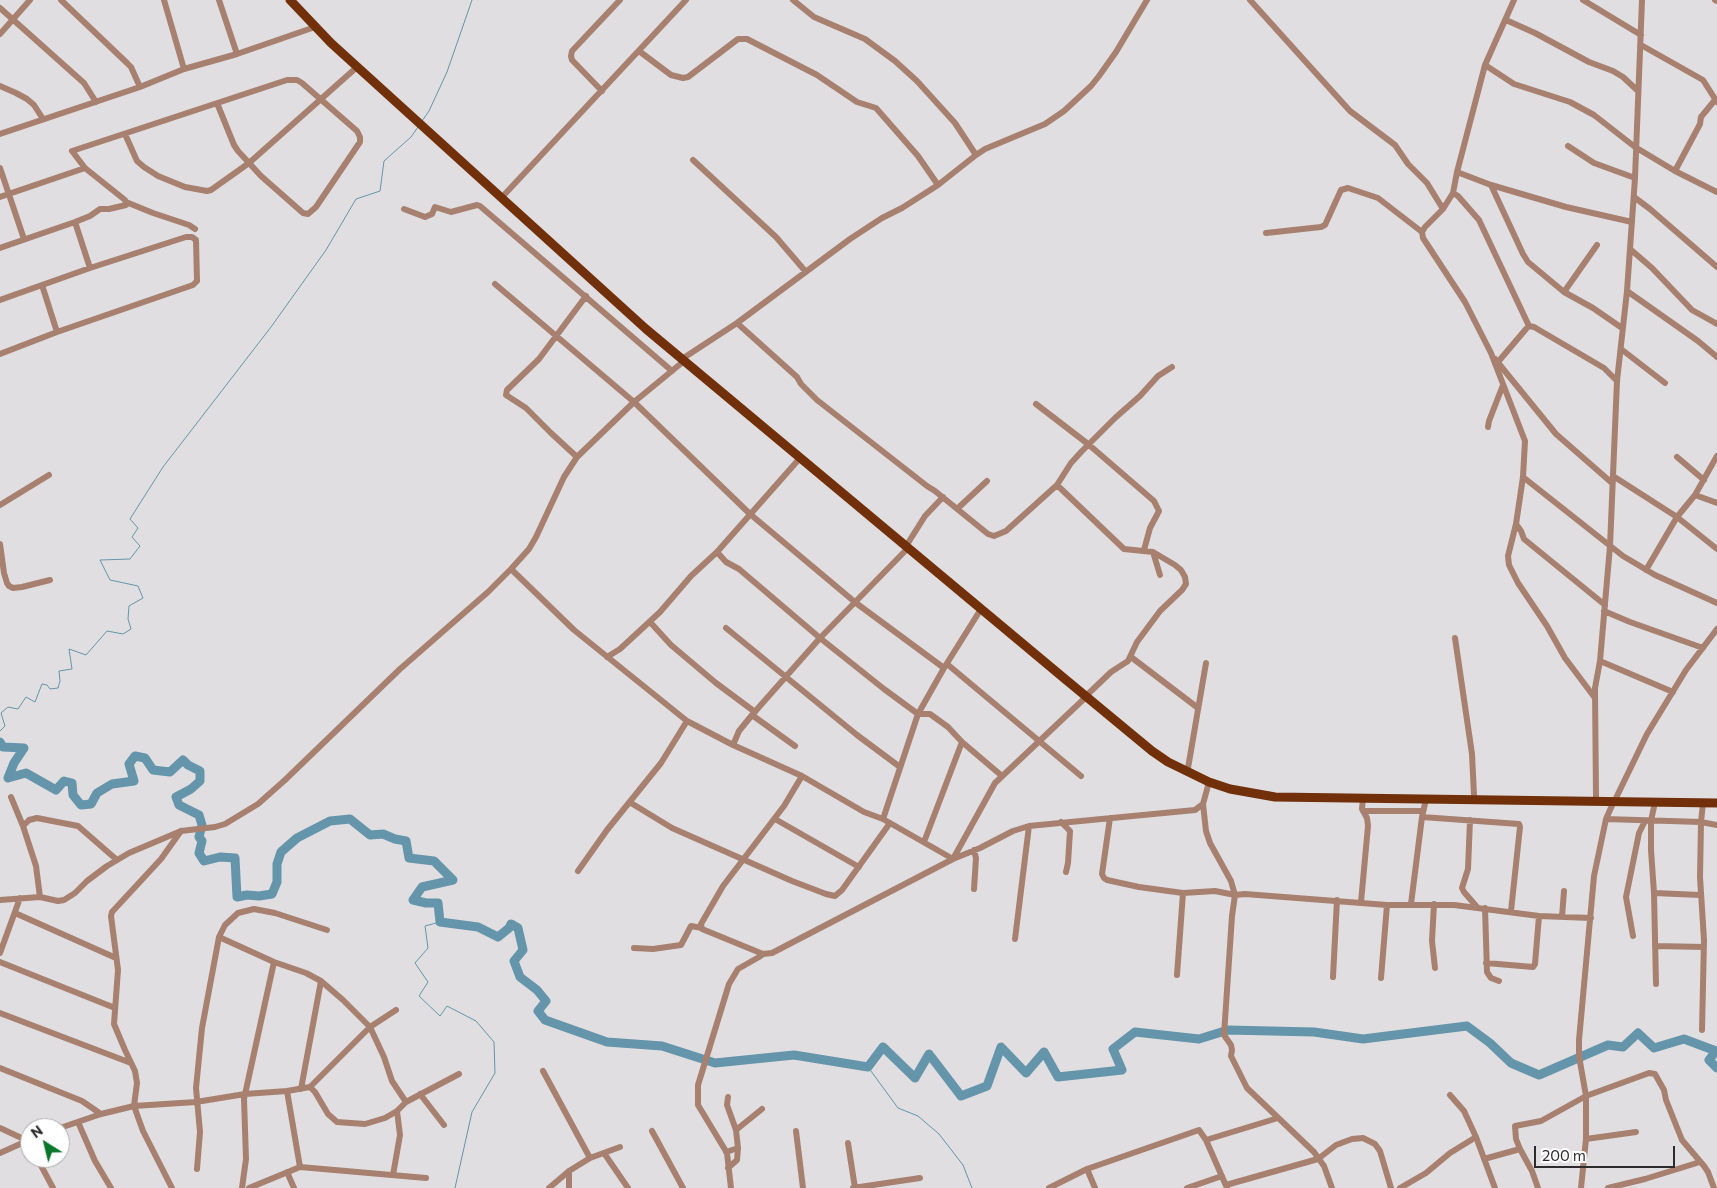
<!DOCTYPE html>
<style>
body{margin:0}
#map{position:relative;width:1717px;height:1188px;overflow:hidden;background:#e0dee1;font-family:Commissioner,sans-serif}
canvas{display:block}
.north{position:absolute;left:20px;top:1118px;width:50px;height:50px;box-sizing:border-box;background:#fff;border:1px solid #abaaab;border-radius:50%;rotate:324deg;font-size:14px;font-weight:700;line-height:20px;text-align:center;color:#2c2b2c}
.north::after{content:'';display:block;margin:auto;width:18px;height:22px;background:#09772b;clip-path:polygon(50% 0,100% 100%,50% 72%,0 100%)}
.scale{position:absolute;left:1534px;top:1146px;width:141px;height:22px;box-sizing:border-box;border:2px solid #2c2b2c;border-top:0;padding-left:6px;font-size:15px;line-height:18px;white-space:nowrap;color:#2c2b2c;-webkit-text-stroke:4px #fff;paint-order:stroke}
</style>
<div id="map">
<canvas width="1717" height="1188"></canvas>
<div class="north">N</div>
<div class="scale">200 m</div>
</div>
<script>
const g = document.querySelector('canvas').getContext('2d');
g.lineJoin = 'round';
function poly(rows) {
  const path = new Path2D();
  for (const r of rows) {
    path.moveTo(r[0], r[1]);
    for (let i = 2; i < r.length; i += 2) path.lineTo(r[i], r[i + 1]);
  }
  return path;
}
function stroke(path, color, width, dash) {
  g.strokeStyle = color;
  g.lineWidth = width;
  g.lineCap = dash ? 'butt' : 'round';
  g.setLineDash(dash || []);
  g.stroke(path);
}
const stream = poly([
 [422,121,429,111,447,72,472,0],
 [0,731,5,726,1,713,8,707,18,709,26,697,35,702,42,684,47,685,50,689,58,688,60,681,59,671,72,669,69,649,86,655,107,631,123,634,131,629,128,619,129,606,143,598,138,586,110,580,100,560,130,559,140,546,132,537,138,528,130,519,163,467,271,327,326,250,356,199,380,191,384,161,411,137,418,127],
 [440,922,425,926,428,948,415,963,428,982,419,996,440,1016,447,1006,476,1021,494,1042,495,1073,472,1112,455,1188],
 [868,1067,898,1108,918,1116,939,1134,963,1165,972,1188]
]);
const river = poly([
 [0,742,3,747,24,748,14,763,8,778,26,773,56,790,64,781,72,783,73,795,81,805,91,804,97,793,112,784,134,781,129,764,135,756,145,758,153,770,170,772,183,760,188,765,200,771,200,781,191,789,176,797,179,805,199,815,202,825,199,837,202,841,199,853,204,861,220,857,235,858,237,897,247,895,259,896,272,894,277,882,277,864,281,852,297,838,330,821,350,819,370,835,383,834,395,839,406,841,409,858,434,861,453,880,422,887,413,900,426,903,438,903,440,922,478,927,498,937,509,928,511,924,518,928,523,950,514,961,520,977,537,990,546,1001,538,1011,545,1020,607,1042,662,1046,715,1063,794,1055,868,1067,883,1047,915,1078,929,1054,961,1096,987,1086,1001,1047,1026,1073,1044,1052,1058,1077,1122,1070,1113,1049,1135,1032,1199,1039,1228,1030,1314,1032,1363,1039,1467,1026,1490,1043,1511,1063,1539,1075,1608,1045,1623,1047,1638,1033,1654,1048,1684,1039,1716,1051,1709,1060,1717,1068]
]);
const minor = poly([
 [61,0,127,63,131,67,140,87],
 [164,0,184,69],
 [219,0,237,54],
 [793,0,814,17,865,39,895,61,917,81,955,123,976,155],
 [1250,0,1350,111,1395,145,1408,164,1427,183,1443,209],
 [1514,0,1485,65,1457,172,1453,193,1443,209,1425,227,1422,232,1423,238,1465,302,1491,353,1525,441,1523,477,1516,524,1521,531,1524,539,1605,605],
 [1583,0,1641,35],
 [1715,0,1717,1],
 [0,8,84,83,96,102],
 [1506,20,1535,33,1589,62,1613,71,1623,77,1638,91],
 [0,34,30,0],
 [1641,45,1703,80,1717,102],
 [639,51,671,75,683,78,688,77,738,39,747,39,817,75,857,102,876,108,918,156,938,185],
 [1485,65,1514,84,1570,102,1594,115,1635,147,1675,171,1717,192],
 [0,86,16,93,27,99,34,105,43,119],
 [602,91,572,60,571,56,572,51,620,0],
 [0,134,140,87,184,69,237,54,315,27],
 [125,134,137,161,144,167,158,176,185,187,207,191,211,190,249,163,357,67],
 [1568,146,1594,163,1635,178],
 [693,160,776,237,806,272],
 [0,168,24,239],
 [1675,171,1700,124,1701,117,1715,100],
 [1457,172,1491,185,1566,207,1632,222],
 [1491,185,1523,254,1528,262,1564,292,1593,308,1622,328],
 [1453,193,1458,196,1479,220,1529,326],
 [504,195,686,0],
 [0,197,85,168],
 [1634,197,1650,209,1717,267],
 [126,202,153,213,189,225,195,229],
 [404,209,425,217,432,214,435,207,451,212,477,205,480,206,672,371],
 [75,222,90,268],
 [1266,233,1321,227,1325,225,1341,190,1348,188,1378,198,1422,232],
 [0,248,75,222,90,216,100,209,109,209,126,205,125,200,85,168,72,151,287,80,297,80,302,83,357,131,360,137,360,142,316,207,308,214,303,213,261,176,238,151,234,145,217,103],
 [1630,249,1652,268,1692,310,1717,324],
 [495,284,634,402,750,514,856,603,944,668],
 [42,285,57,332],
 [1627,291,1698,341,1717,357],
 [1564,292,1597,245],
 [0,300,90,268,186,237,192,237,196,240,197,281,193,285,57,332,0,354],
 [737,323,797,377,801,384,817,400,927,486,935,491,988,534,994,536,1006,531,1057,485,1071,463,1082,451,1115,418,1140,396,1158,376,1172,367],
 [1621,349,1665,383],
 [685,357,737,323,850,239,882,218,902,208,938,185,976,155,985,149,1045,124,1064,111,1091,86,1099,76,1116,52,1147,0],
 [1495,359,1556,434,1612,483],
 [1498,362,1526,329,1529,326,1534,327,1604,368,1617,381],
 [1036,404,1088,444,1154,501,1159,511,1150,528,1144,550],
 [1488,427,1489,421,1503,385],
 [577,457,551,433,526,408,506,395,507,390,539,359,586,296],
 [1677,457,1704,480],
 [1613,476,1677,517,1717,549],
 [1523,477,1623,556,1655,575,1717,603],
 [1057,485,1124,549,1153,552,1175,565,1181,570,1185,577,1186,584,1182,590,1160,611,1137,642,1128,661,1111,672,1088,694],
 [1695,495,1717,503],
 [0,505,49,475],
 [957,509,987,481],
 [1516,524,1508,556,1509,565,1518,583,1547,626,1565,658,1595,698],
 [908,543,925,516,943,497],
 [0,544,4,573,7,583,9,586,13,588,22,587,50,580],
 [717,552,726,562,739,569,820,638,884,689,918,714,930,714,948,727,962,742,1002,776],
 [1153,552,1160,575],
 [511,569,574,630,687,721,733,745,802,776,864,812,883,819,953,859,995,783,1086,697],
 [1646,570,1677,517,1695,495,1717,456],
 [1604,611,1630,622,1703,648],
 [650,622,671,645,716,683,755,712],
 [726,628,857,735,900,767],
 [1455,638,1472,754,1474,795],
 [607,657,620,649,660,612,691,576,717,552,800,458],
 [1131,657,1198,708],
 [1600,661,1673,692],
 [947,664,1081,776],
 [752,715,795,746],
 [733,745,739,731,752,715,820,638,908,548],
 [1188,768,1206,663],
 [802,776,784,806,723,886,701,924,702,929,763,954,772,953,953,859,980,848,1013,831,1029,826,1195,810,1203,804],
 [1209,782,1203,804,1206,831,1210,843,1231,881,1235,895,1232,916,1224,1035,1231,1045,1232,1050,1231,1056,1247,1088,1314,1152,1324,1166,1332,1188],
 [11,797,23,826,36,866,40,897],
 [1596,797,1595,688,1600,661,1610,546,1617,381,1627,291,1635,178,1642,0],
 [1616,798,1647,734,1686,670,1717,629],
 [1655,802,1651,821,1651,850,1654,893,1656,984],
 [631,803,672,828,792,881,826,894,835,896,842,890,890,823],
 [1363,811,1423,811],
 [1422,817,1519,824,1520,827,1511,911],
 [1110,818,1102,874,1104,878,1107,880,1139,887,1183,893,1215,891,1235,895,1245,894,1387,905,1454,905,1539,916,1591,918],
 [775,819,859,867],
 [883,819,918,714,944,668,981,609],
 [1606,819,1701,822,1717,825],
 [1470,820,1468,869,1462,888,1464,892,1477,907],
 [1061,822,1070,831,1068,863,1066,872],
 [23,826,29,820,37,818,78,826,117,860],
 [924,842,962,742],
 [974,850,976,858,974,889],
 [578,871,607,830,661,763,687,721],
 [1654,893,1700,895],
 [0,900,40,897,58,901,64,900,75,893,87,881,107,866,129,853,181,831,215,827,225,824,258,804,285,780,400,669,488,592,511,569,529,549,536,537,564,477,577,457,634,402,684,361],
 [1361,902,1368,826,1367,818,1362,809,1363,798],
 [1411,904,1422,817,1426,799],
 [1434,904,1432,941,1435,968],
 [1485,908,1487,972,1491,978,1499,981],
 [15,913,116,958],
 [1562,917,1564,891],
 [1633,936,1626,897,1639,833,1645,821],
 [219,937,274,962,306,973,321,981,343,1000,370,1027,384,1057,392,1081,406,1102],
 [1015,939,1029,826],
 [1655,946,1704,947],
 [634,948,653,949,681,945,691,926,702,928],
 [0,953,20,898],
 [0,962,115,1008],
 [1486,963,1533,967,1535,964,1539,916],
 [1177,975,1183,893],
 [1333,977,1337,900],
 [1381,978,1387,905],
 [0,1013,131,1063],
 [1702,1030,1704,940,1700,877,1701,822,1703,803],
 [0,1068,82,1101,101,1114],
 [543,1071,590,1158],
 [310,1087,370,1027,396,1010],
 [301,1089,321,981],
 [287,1091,310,1087,315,1092,328,1114,337,1122,365,1124,385,1118,397,1111,406,1102,459,1074],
 [420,1094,444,1125],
 [1450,1095,1464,1111,1476,1137,1495,1188],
 [78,1122,95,1161,111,1188],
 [0,1128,28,1141,30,1145],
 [60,1128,101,1114,134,1106,196,1102,245,1094,287,1091,300,1167],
 [736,1130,762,1109],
 [652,1131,683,1188],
 [796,1131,803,1188],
 [1586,1139,1636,1132],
 [1206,1140,1278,1118],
 [848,1143,855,1188],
 [726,1152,738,1148,736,1130,727,1105,728,1097],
 [0,1153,29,1140],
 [604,1153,628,1188],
 [37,1158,53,1188],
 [1484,1159,1520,1149],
 [728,1168,737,1160,738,1148],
 [197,1169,200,1132,196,1088,202,1028,219,937,225,925,238,913,254,909,275,913,327,930],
 [1087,1169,1095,1188],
 [569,1171,569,1188],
 [287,1172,294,1188],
 [393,1175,400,1135,397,1111],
 [1226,1185,1318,1159,1336,1145,1352,1139,1363,1138,1375,1144,1380,1151,1391,1188],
 [172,1188,143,1131,134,1106,137,1083,135,1071,125,1050,114,1024,118,970,111,916,112,912,161,859,181,831],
 [242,1188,246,1159,244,1099,274,962],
 [249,1188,300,1167,426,1178],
 [549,1188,569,1171,590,1158,620,1147],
 [731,1188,727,1153,698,1105,698,1085,729,984,738,969,759,957,763,954],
 [853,1188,920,1178],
 [1049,1188,1087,1169,1199,1130,1206,1140,1227,1188],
 [1187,1188,1222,1176],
 [1400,1188,1426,1173,1450,1153,1476,1137],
 [1538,1188,1532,1171,1520,1149,1516,1139,1515,1126,1541,1121,1586,1096,1649,1073,1655,1074,1664,1090,1666,1100,1682,1140,1704,1166,1708,1172,1714,1188],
 [1581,1188,1586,1139,1586,1096,1579,1056,1579,1040,1594,876,1606,819,1614,801],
 [1608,1188,1645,1179,1700,1162]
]);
const major = poly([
 [290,0,331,43,646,329,1065,679,1152,751,1168,762,1209,782,1230,789,1275,797,1717,803]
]);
stroke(stream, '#6495aa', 1);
stroke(river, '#6495aa', 9);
stroke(minor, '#a7806f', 6);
stroke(major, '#71300a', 9);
</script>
